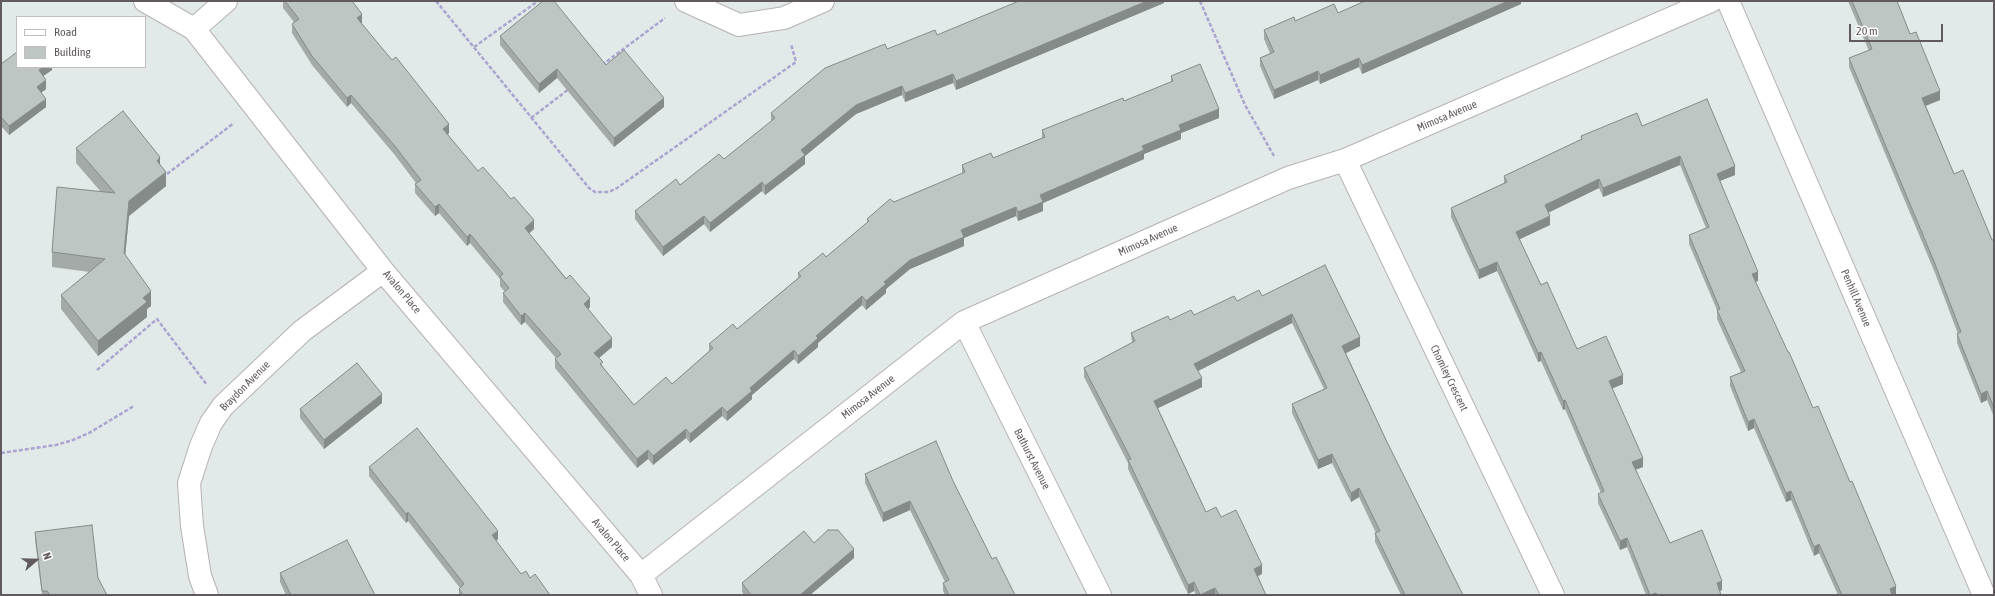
<!DOCTYPE html>
<style>
body{margin:0}
#map{position:relative;width:1995px;height:596px;overflow:hidden;background:#e1eae8;font-family:"Asap Condensed",sans-serif}
canvas{display:block}
.frame{position:absolute;inset:0;border:2px solid #60595d;pointer-events:none}
.legend{position:absolute;left:16px;top:16px;width:130px;height:52px;box-sizing:border-box;background:#fff;border:1px solid #bfbdbe;margin:0;padding:5px 7px;list-style:none;font-size:12px;color:#60595d}
.legend li{display:flex;align-items:center;gap:8px;height:20px}
.legend b{width:20px;border:1px solid #bfbdbe}
.north{position:absolute;left:16px;top:540px;width:40px;height:40px;-webkit-text-stroke:3px #fff;paint-order:stroke;rotate:70deg;font-size:11px;font-weight:700;line-height:16px;text-align:center;color:#60595d}
.north::after{content:'';display:block;margin:auto;width:14px;height:18px;background:#60595d;clip-path:polygon(50% 0,100% 100%,50% 72%,0 100%)}
.scale{position:absolute;left:1849px;top:24px;width:94px;height:18px;box-sizing:border-box;border:2px solid #60595d;border-top:0;padding-left:5px;font-size:12px;line-height:14px;white-space:nowrap;color:#60595d;-webkit-text-stroke:3px #fff;paint-order:stroke}
</style>
<div id="map">
<canvas width="1995" height="596"></canvas>
<div class="frame"></div>
<ul class="legend">
<li><b style="height:5px;background:#fff"></b>Road</li>
<li><b style="height:11px;background:#bdc6c2"></b>Building</li>
</ul>
<div class="north">N</div>
<div class="scale">20 m</div>
</div>
<script>
const g = document.querySelector('canvas').getContext('2d');
g.lineJoin = 'round';
function poly(rows) {
  const path = new Path2D();
  for (const r of rows) {
    path.moveTo(r[0], r[1]);
    for (let i = 2; i < r.length; i += 2) path.lineTo(r[i], r[i + 1]);
  }
  return path;
}
function stroke(path, color, width, dash) {
  g.strokeStyle = color;
  g.lineWidth = width;
  g.lineCap = dash ? 'butt' : 'round';
  g.setLineDash(dash || []);
  g.stroke(path);
}
function paint(path, color) {
  g.fillStyle = color;
  g.fill(path, 'evenodd');
}
function drawText(font, color, halo, rows, align = 'center') {
  g.font = font + ' "Asap Condensed",sans-serif';
  g.lineWidth = 3;
  g.setLineDash([]);
  g.textBaseline = 'middle';
  g.strokeStyle = halo;
  g.fillStyle = color;
  for (const [text, x, y, turn = 0] of rows) {
    g.save();
    g.translate(x, y);
    g.rotate((+turn || 0) * Math.PI / 180);
    g.textAlign = isNaN(turn) ? turn : align;
    if (halo) g.strokeText(text, 0, 0);
    g.fillText(text, 0, 0);
    g.restore();
  }
}
const path = poly([
 [436,1,589,188,595,192,609,192,617,188,796,62,791,44],
 [1200,1,1245,105,1274,156],
 [474,47,538,1],
 [602,65,665,18],
 [531,118,569,89],
 [167,174,234,123],
 [97,370,157,319,207,385],
 [1,453,56,445,73,440,89,433,134,406]
]);
const minor = poly([
 [145,1,194,29,383,271,641,575,651,595],
 [686,1,739,25,784,18,823,1],
 [1728,1,1984,595],
 [194,29,226,1],
 [1345,160,1553,595],
 [964,322,1100,595],
 [641,575,964,322,1288,178,1345,160,1711,1],
 [207,595,200,576,192,526,189,483,201,446,211,423,223,406,302,331,383,271]
]);
const wall = poly([
 [283,1,352,1,362,23,361,23,449,133,448,135,478,171,534,229,529,233,590,307,588,309,612,347,599,358,603,367,634,405,672,384,709,351,709,344,737,329,798,278,798,273,826,257,867,223,867,219,894,202,962,174,962,165,993,158,1042,138,1042,130,1124,101,1171,82,1171,76,1219,118,1181,133,1181,139,1144,154,1144,159,1043,203,1043,211,1018,221,1016,216,964,238,964,246,910,269,886,289,886,293,866,310,862,305,818,343,818,347,798,364,794,359,752,395,752,399,727,421,722,416,690,443,686,438,653,465,648,459,637,468,555,368,555,359,556,358,525,322,521,325,503,302,503,293,505,292,500,286,500,279,470,243,467,246,439,213,435,216,415,193,415,184,416,183,394,154,351,103,347,107,312,65,292,33,292,24,294,22,283,8],
 [1164,1,1164,3,956,90,953,83,905,102,902,95,856,114,805,156,805,164,765,195,762,191,710,232,704,224,663,256,635,219,635,211,724,159,771,122,771,113,887,49,937,35],
 [1521,1,1521,4,1362,74,1359,67,1320,84,1318,80,1274,99,1260,66,1260,58,1270,53,1264,39,1264,30,1295,21,1338,13],
 [1848,1,1897,1,1910,34,1940,100,1926,106,1954,174,1992,240,1994,240,1994,417,1987,400,1981,403,1957,343,1957,334,1958,334,1935,273,1849,67,1849,58,1869,51],
 [500,36,606,65,664,107,614,147,557,78,539,93,500,45],
 [1,64,52,67,52,70,43,76,46,89,41,93,46,107,9,135,1,126],
 [1642,126,1735,175,1720,181,1758,281,1755,282,1813,408,1896,595,1838,595,1819,553,1814,556,1791,500,1786,502,1754,428,1748,431,1730,386,1730,377,1741,372,1717,319,1717,310,1689,244,1689,235,1706,228,1680,165,1603,197,1599,188,1548,213,1550,225,1519,239,1541,285,1577,349,1623,384,1612,388,1643,467,1635,470,1670,543,1722,590,1720,591,1721,595,1646,595,1627,547,1620,550,1598,503,1598,494,1601,493,1565,409,1563,410,1541,361,1538,362,1497,271,1479,279,1451,217,1451,208,1504,183,1504,176,1581,140,1581,136],
 [76,148,160,164,166,186,129,216,125,255,151,306,147,309,147,317,98,356,61,309,61,295,90,272,52,267,52,252,101,192,76,163],
 [1262,296,1360,346,1346,353,1387,442,1463,595,1401,595,1375,542,1375,533,1376,533,1359,497,1351,502,1332,463,1318,469,1292,413,1292,404,1324,389,1292,323,1198,371,1202,387,1158,408,1206,512,1221,517,1262,574,1258,576,1266,595,1196,595,1194,591,1188,594,1128,469,1128,463,1084,377,1084,368,1132,343,1131,333,1170,320,1194,315,1237,301],
 [382,403,324,449,300,418,300,409],
 [369,467,498,539,496,541,521,574,530,578,550,595,459,595,459,589,460,588,408,521,406,523,369,476],
 [865,474,953,481,992,559,1015,595,945,595,943,591,943,583,945,582,910,510,883,522,865,483],
 [35,532,98,578,107,595,42,595,35,540],
 [814,543,854,558,810,595,744,595,742,592,742,583],
 [280,573,375,595,286,595,280,582]
]);
const shadedWall = poly([
 [1147,1,1164,1,1164,3,956,90,956,81],
 [1508,1,1521,1,1521,4,1362,74,1362,65],
 [362,14,362,23,357,27,357,18],
 [1359,58,1359,67,1320,84,1320,75],
 [44,67,52,67,52,70,39,79,39,70],
 [557,69,557,78,539,93,539,84],
 [1318,71,1318,80,1274,99,1274,90],
 [953,74,953,83,905,102,905,93],
 [46,80,46,89,37,96,37,87],
 [902,86,902,95,856,114,805,156,805,164,765,195,765,186,801,150,856,105],
 [1940,91,1940,100,1922,107,1922,98],
 [351,95,351,103,347,107,347,98],
 [664,98,664,107,614,147,614,138],
 [46,99,46,107,9,135,9,126],
 [1219,109,1219,118,1181,133,1181,139,1144,154,1144,159,1043,203,1043,211,1018,221,1018,212,1040,195,1142,146,1179,125],
 [449,124,449,133,443,138,443,129],
 [1680,156,1680,165,1603,197,1603,188],
 [160,157,160,171,157,161],
 [1735,166,1735,175,1717,182,1717,174],
 [166,172,166,186,129,216,124,268,124,253,129,201],
 [1599,179,1599,188,1545,214,1545,205],
 [762,182,762,191,710,232,710,223],
 [439,204,439,213,435,216,435,207],
 [1016,207,1016,216,964,238,964,246,910,269,886,289,886,293,866,310,866,301,884,282,910,260,961,230],
 [704,216,704,224,663,256,663,247],
 [1550,216,1550,225,1516,241,1516,232],
 [534,220,534,229,525,237,525,228],
 [470,234,470,243,467,246,467,237],
 [1497,262,1497,271,1479,279,1479,270],
 [1758,272,1758,281,1752,283,1752,274],
 [151,291,151,306,147,309,147,317,98,356,98,341,143,298],
 [862,296,862,305,818,343,818,347,798,364,798,356,816,336],
 [590,298,590,307,584,313,584,304],
 [525,313,525,322,521,325,521,316],
 [1292,314,1292,323,1194,373,1194,364],
 [1360,337,1360,346,1342,355,1342,346],
 [612,338,612,347,594,362,594,353],
 [794,350,794,359,752,395,752,399,727,421,727,412,750,388],
 [1541,352,1541,361,1538,362,1538,353],
 [1623,375,1623,384,1609,390,1609,381],
 [1202,378,1202,387,1154,410,1154,401],
 [1987,391,1987,400,1981,403,1981,394],
 [382,394,382,403,324,449,324,440],
 [1565,400,1565,409,1563,410,1563,401],
 [722,407,722,416,690,443,690,434],
 [1754,419,1754,428,1748,431,1748,422],
 [686,429,686,438,653,465,653,456],
 [648,450,648,459,637,468,637,459],
 [1332,454,1332,463,1318,469,1318,460],
 [1643,458,1643,467,1632,471,1632,462],
 [1359,488,1359,497,1351,502,1351,493],
 [1791,491,1791,500,1786,502,1786,493],
 [910,501,910,510,883,522,883,513],
 [408,512,408,521,406,523,406,514],
 [498,531,498,539,492,544,492,535],
 [1627,538,1627,547,1620,550,1620,541],
 [1819,544,1819,553,1814,556,1814,547],
 [854,549,854,558,810,595,800,595],
 [1262,565,1262,574,1254,578,1254,569],
 [1722,581,1722,590,1717,592,1717,583],
 [1194,582,1194,591,1188,594,1188,585],
 [1896,586,1896,595,1890,595,1890,589],
 [1215,588,1215,595,1201,595],
 [1656,593,1656,595,1650,595]
]);
const building = poly([
 [285,1,352,1,362,14,357,18,392,60,396,57,449,124,443,129,478,171,483,167,511,199,514,197,534,220,525,228,566,279,570,275,590,298,584,304,612,338,594,353,603,362,600,364,634,405,666,377,672,384,713,348,709,344,733,324,737,329,801,276,798,273,823,253,826,257,869,221,867,219,890,199,894,202,965,172,962,165,991,153,993,158,1045,137,1042,130,1123,98,1124,101,1173,81,1171,76,1200,64,1219,109,1179,125,1181,130,1142,146,1144,150,1040,195,1043,202,1018,212,1016,207,961,230,964,237,910,260,884,282,886,284,866,301,862,296,816,336,818,338,798,356,794,350,750,388,752,391,727,412,722,407,690,434,686,429,653,456,648,450,637,459,555,359,561,354,525,313,521,316,503,293,509,288,500,277,503,274,470,234,467,237,439,204,435,207,415,184,421,180,394,145,351,95,347,98,312,56,292,24,299,19,285,1],
 [543,1,554,1,606,65,624,50,664,98,614,138,557,69,539,84,500,36,543,1],
 [1019,1,1147,1,956,81,953,74,905,93,902,86,856,105,801,150,805,155,765,186,762,182,710,223,704,216,663,247,635,211,676,179,680,185,719,154,724,159,775,118,771,113,825,68,885,44,887,49,935,30,937,35,1019,1],
 [1365,1,1508,1,1362,65,1359,58,1320,75,1318,71,1274,90,1260,58,1274,52,1264,30,1294,17,1295,21,1334,4,1338,13,1365,1],
 [1852,1,1897,1,1910,34,1916,32,1940,91,1922,98,1954,174,1963,170,1992,240,1994,240,1994,408,1987,391,1981,394,1957,334,1961,332,1935,264,1849,58,1872,49,1852,1],
 [17,52,17,67,44,67,39,70,46,80,37,87,46,99,9,126,1,117,1,64,17,52],
 [1707,99,1735,166,1717,174,1758,272,1752,274,1788,352,1789,352,1813,408,1818,406,1850,482,1852,481,1896,586,1890,589,1892,595,1842,595,1819,544,1814,547,1791,491,1786,493,1754,419,1748,422,1730,377,1745,371,1717,310,1720,309,1689,235,1709,227,1680,156,1603,188,1599,179,1545,205,1550,216,1516,232,1541,285,1547,282,1577,349,1606,336,1623,375,1609,381,1643,458,1632,462,1670,543,1702,530,1722,581,1717,583,1721,595,1657,595,1656,593,1650,595,1627,538,1620,541,1598,494,1604,491,1565,400,1563,401,1541,352,1538,353,1497,262,1479,270,1451,208,1507,182,1504,176,1582,139,1581,136,1637,113,1642,126,1707,99],
 [123,111,160,157,157,161,166,172,129,201,124,253,151,291,143,298,147,302,98,341,61,295,105,259,52,252,57,187,115,193,76,148,123,111],
 [1325,265,1360,337,1342,346,1387,442,1463,595,1405,595,1375,533,1380,531,1359,488,1351,493,1332,454,1318,460,1292,404,1327,388,1292,314,1194,364,1202,378,1154,401,1206,512,1216,507,1221,517,1236,510,1262,565,1254,569,1266,595,1219,595,1215,588,1200,595,1194,582,1188,585,1128,460,1131,459,1084,368,1135,341,1131,333,1168,316,1170,320,1191,310,1194,315,1234,296,1237,301,1259,290,1262,296,1325,265],
 [357,363,382,394,324,440,300,409,357,363],
 [417,428,498,531,492,535,521,574,526,571,530,578,535,574,550,595,463,595,459,589,464,584,408,512,406,514,369,467,417,428],
 [936,441,953,481,992,559,996,557,1015,595,949,595,943,583,949,580,910,501,883,513,865,474,936,441],
 [92,525,98,578,107,595,50,595,47,591,42,591,35,532,92,525],
 [828,530,838,530,854,549,800,595,751,595,742,583,804,531,814,543,828,530],
 [347,540,375,595,291,595,280,573,347,540]
]);
const streetNames = [
 ["Mimosa Avenue",1447,116,-23],
 ["Mimosa Avenue",1148,240,-24],
 ["Avalon Place",402,292,50],
 ["Penhill Avenue",1856,298,67],
 ["Chomley Crescent",1449,378,64],
 ["Braydon Avenue",245,386,-45],
 ["Mimosa Avenue",868,397,-38],
 ["Bathurst Avenue",1032,459,63],
 ["Avalon Place",611,540,50]
];
stroke(minor, '#b7b1b4', 24);
stroke(path, '#aca4d0', 2.5, [4, 2]);
stroke(minor, '#fff', 22);
paint(wall, '#a3aaa7');
paint(shadedWall, '#848b88');
paint(building, '#bdc6c2');
stroke(building, '#848b88', 1);
drawText('11px', '#60595d', '#fff', streetNames);
</script>
